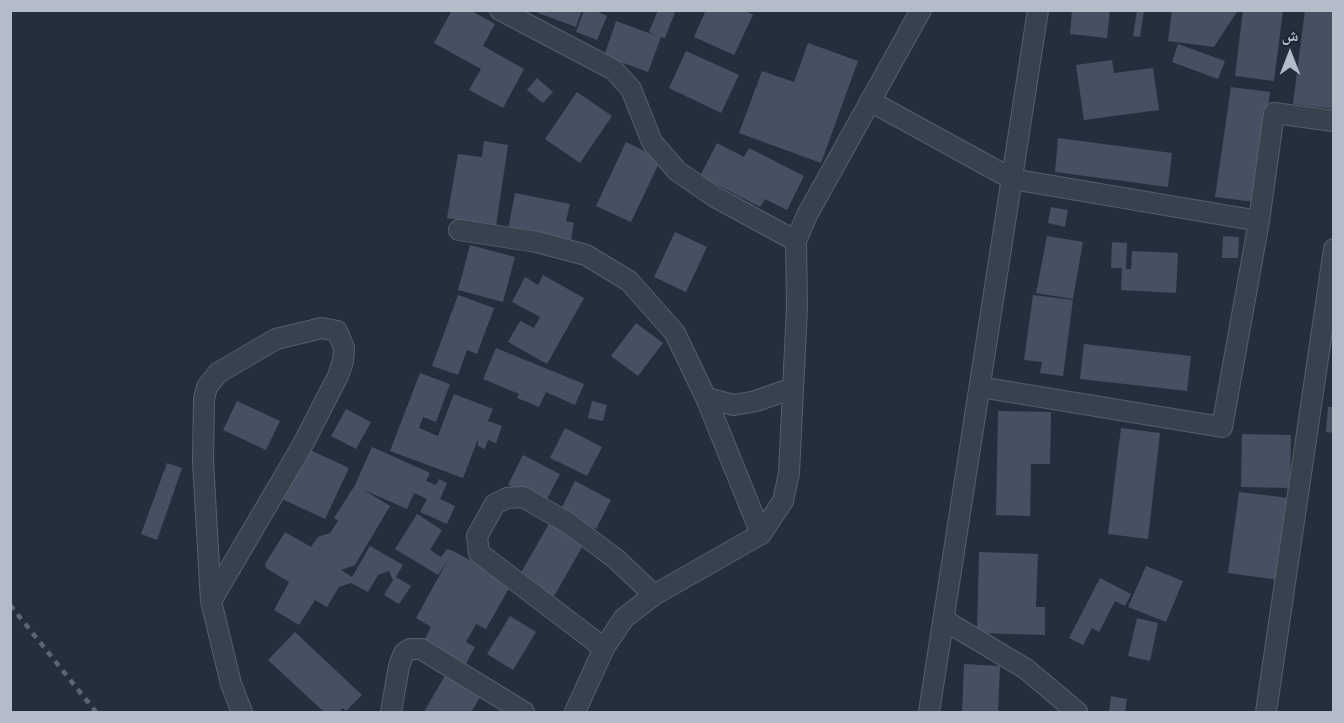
<!DOCTYPE html>
<meta charset="utf-8">
<style>
body{margin:0}
#map{position:relative;width:1344px;height:723px;overflow:hidden;background:#242f3e;font-family:"Work Sans","Noto Naskh Arabic",sans-serif}
canvas{display:block}
.frame{position:absolute;inset:0;border:12px solid #b4bcc9;pointer-events:none}
.north{position:absolute;left:1260px;top:24px;width:60px;height:60px;-webkit-text-stroke:4px #1d2633;paint-order:stroke;rotate:0deg;font-size:16px;font-weight:700;line-height:24px;text-align:center;color:#b4bcc9}
.north::after{content:'';display:block;margin:auto;width:21px;height:27px;background:#b4bcc9;clip-path:polygon(50% 0,100% 100%,50% 72%,0 100%)}
</style>
<div id="map">
<canvas width="1344" height="723"></canvas>
<div class="frame"></div>
<div class="north">ش</div>
</div>
<script>
const g = document.querySelector('canvas').getContext('2d');
g.lineJoin = 'round';
function paint(path, color) {
  g.fillStyle = color;
  g.fill(path, 'evenodd');
}
function poly(rows) {
  const path = new Path2D();
  for (const r of rows) {
    path.moveTo(r[0], r[1]);
    for (let i = 2; i < r.length; i += 2) path.lineTo(r[i], r[i + 1]);
  }
  return path;
}
function stroke(path, color, width, dash) {
  g.strokeStyle = color;
  g.lineWidth = width;
  g.lineCap = dash ? 'butt' : 'round';
  g.setLineDash(dash || []);
  g.stroke(path);
}
const building = poly([
 [452,10,470,10,495,24,483,46,524,69,503,108,469,90,481,69,434,43],
 [530,10,582,10,576,27],
 [584,10,594,10,607,16,597,40,576,32],
 [658,10,676,10,665,38,661,37,648,72,604,56,616,21,657,36,649,32],
 [706,10,744,10,753,15,734,55,694,37],
 [1072,10,1110,10,1107,38,1070,34],
 [1137,10,1144,10,1140,37,1133,36],
 [1172,10,1238,10,1214,47,1168,41],
 [1243,10,1283,10,1274,81,1235,76],
 [1305,10,1334,10,1334,109,1293,104],
 [808,43,858,61,821,163,739,133,762,71,794,82],
 [1178,44,1225,61,1218,79,1172,62],
 [686,51,739,75,721,113,669,88],
 [1112,60,1114,73,1153,68,1159,110,1084,120,1076,65],
 [537,78,553,92,543,103,527,90],
 [1231,87,1270,92,1255,202,1215,197],
 [577,92,612,116,580,163,545,139],
 [1058,138,1172,153,1168,187,1055,172],
 [484,141,508,145,496,226,447,218,458,154,482,157],
 [626,142,661,159,631,222,596,206],
 [717,143,744,157,749,148,804,176,787,210,765,199,760,207,700,176],
 [515,193,570,204,566,221,574,223,571,240,508,229],
 [1051,207,1068,210,1065,227,1048,223],
 [675,232,707,247,686,292,654,277],
 [1047,236,1083,242,1073,299,1036,293],
 [1223,236,1239,237,1238,258,1222,258],
 [1112,242,1127,243,1126,269,1131,269,1132,251,1178,253,1176,293,1121,290,1122,268,1111,268],
 [470,245,515,257,503,302,458,290],
 [543,275,584,298,547,364,508,342,520,321,534,328,540,317,512,302,525,277,538,285],
 [458,295,494,308,477,354,467,350,458,375,432,366],
 [1033,295,1073,300,1063,376,1040,373,1042,362,1024,360],
 [636,323,663,343,638,376,611,356],
 [1084,344,1191,356,1187,391,1080,379],
 [496,348,584,384,575,405,546,392,539,407,517,398,519,394,483,379],
 [420,373,450,384,436,422,423,417,419,428,438,436,454,394,493,409,488,421,502,426,496,443,488,440,485,449,478,446,478,439,463,478,390,451],
 [237,401,280,421,266,450,223,430],
 [592,401,607,405,603,421,588,418],
 [1328,407,1334,407,1334,433,1326,432],
 [346,409,371,422,356,449,331,436],
 [998,411,1051,412,1050,464,1031,464,1030,516,996,515],
 [565,428,602,447,587,476,550,458],
 [1121,428,1160,433,1148,539,1108,534],
 [1242,434,1291,435,1290,488,1241,487],
 [372,447,430,473,426,481,436,485,439,479,447,483,440,499,455,506,447,524,420,512,427,499,414,493,407,509,364,490,390,506,355,565,341,570,352,577,370,546,403,565,396,577,411,586,399,604,384,595,393,580,389,571,378,575,368,592,351,583,339,587,327,607,315,600,299,625,274,610,289,582,266,568,265,564,285,532,311,547,318,537,330,533,338,521,334,518,355,485],
 [306,448,349,468,325,519,282,499],
 [523,455,560,474,545,503,508,485],
 [167,463,182,468,157,540,141,534],
 [575,481,611,500,596,529,560,511],
 [1239,492,1289,498,1279,580,1228,573],
 [417,514,442,530,430,550,441,557,447,549,453,551,512,583,486,629,476,624,466,642,475,647,466,664,424,641,431,627,416,618,448,560,438,575,395,549],
 [550,522,585,542,553,598,518,578],
 [979,552,1038,554,1036,607,1045,607,1045,635,977,633],
 [1146,566,1183,581,1166,622,1128,607],
 [1100,578,1131,594,1125,606,1115,601,1099,632,1092,628,1083,645,1069,638],
 [510,616,536,632,513,670,487,654],
 [1137,618,1158,623,1150,661,1128,656],
 [295,632,362,695,346,711,343,708,339,712,324,712,268,660],
 [964,664,1000,666,998,712,962,712],
 [447,672,483,693,471,712,424,712],
 [1111,696,1127,699,1125,712,1109,712]
]);
const street = poly([
 [500,10,614,70,631,89,652,142,677,171,715,197,796,241],
 [870,101,1012,179,1259,221],
 [459,230,537,242,586,255,629,281,675,333,706,398,761,534],
 [980,387,1222,427,1259,221,1274,113,1334,121],
 [706,398,734,405,756,401,793,388],
 [211,601,302,446,338,376,343,361,344,348,337,331,322,328,276,339,218,373,207,387,204,399,203,461,211,601,231,684,242,712],
 [944,620,1026,669,1077,712],
 [604,648,479,553,477,536,495,504,507,498,523,497,568,523,616,559,654,595],
 [391,712,399,666,404,653,410,649,421,649,524,712],
 [575,712,604,648,624,618,654,595,761,534,783,501,789,473,797,307,796,241,807,215,921,10],
 [929,712,1038,10],
 [1266,712,1334,249]
]);
const rail = poly([
 [10,605,96,712]
]);
paint(building, '#455162');
stroke(street, '#565f6c', 22);
stroke(street, '#38414e', 20);
stroke(rail, '#5a6575', 4.5, [6, 6]);
</script>
